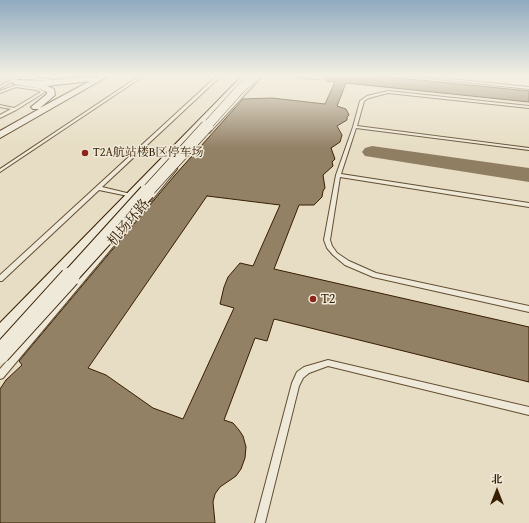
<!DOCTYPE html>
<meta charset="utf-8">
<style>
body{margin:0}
#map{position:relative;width:529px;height:523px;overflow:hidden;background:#e7ddc4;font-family:"Gentium Book Plus","Noto Serif SC",serif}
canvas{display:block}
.north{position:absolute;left:477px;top:471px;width:40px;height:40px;-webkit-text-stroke:3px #efe9d9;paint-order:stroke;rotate:0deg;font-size:11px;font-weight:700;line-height:16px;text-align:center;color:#371e01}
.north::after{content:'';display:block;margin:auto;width:14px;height:18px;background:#371e01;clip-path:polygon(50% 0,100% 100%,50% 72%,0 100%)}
</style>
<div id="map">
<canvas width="529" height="523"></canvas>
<div class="north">北</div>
</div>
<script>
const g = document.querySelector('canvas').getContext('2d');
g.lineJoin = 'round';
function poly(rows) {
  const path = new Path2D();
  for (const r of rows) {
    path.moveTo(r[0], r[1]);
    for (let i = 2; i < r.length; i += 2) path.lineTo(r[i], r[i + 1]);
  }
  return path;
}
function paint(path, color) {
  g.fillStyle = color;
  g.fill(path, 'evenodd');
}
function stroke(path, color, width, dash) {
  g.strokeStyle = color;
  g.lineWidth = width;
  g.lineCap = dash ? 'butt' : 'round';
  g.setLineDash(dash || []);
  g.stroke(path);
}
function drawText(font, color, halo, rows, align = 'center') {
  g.font = font + ' "Gentium Book Plus","Noto Serif SC",serif';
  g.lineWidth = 3;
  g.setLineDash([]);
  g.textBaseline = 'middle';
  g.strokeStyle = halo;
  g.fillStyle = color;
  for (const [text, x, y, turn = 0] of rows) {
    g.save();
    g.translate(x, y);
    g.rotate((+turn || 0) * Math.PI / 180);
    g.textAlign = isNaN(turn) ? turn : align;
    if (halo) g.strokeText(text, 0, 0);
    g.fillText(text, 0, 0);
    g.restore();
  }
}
const taxiway = poly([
 [372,146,529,168,529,182,365,156,362,152,365,148,372,146]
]);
const building = poly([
 [326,75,369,75,529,91,529,102,346,83,337,106,346,109,349,115,347,117,347,120,337,126,342,135,340,142,331,148,335,159,332,162,333,166,323,175,325,188,323,191,322,197,314,205,299,205,274,269,529,327,529,382,274,319,267,341,255,338,224,420,233,423,239,430,243,436,246,447,245,458,241,469,236,476,220,487,215,494,213,502,215,523,0,523,0,389,6,380,22,365,19,361,175,175,243,99,272,98,325,104,335,82,326,81,326,75],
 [207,196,280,205,253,266,240,263,228,277,224,287,220,304,234,308,183,419,153,408,106,375,88,368,207,196]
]);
const secondaryTunnel = poly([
 [0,79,17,82]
]);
const lane = poly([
 [22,75,26,75,0,88,0,86,22,75],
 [34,75,38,75,35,77,54,80,64,79,74,75,78,75,66,81,54,82,31,79,31,77,34,75],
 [141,75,145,75,0,172,0,169,141,75],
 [218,75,222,75,102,187,135,195,135,197,133,197,99,190,2,281,0,281,0,275,218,75],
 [260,75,263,75,209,133,207,133,207,131,260,75],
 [295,75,316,77,321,76,322,75,325,75,323,78,316,79,301,78,295,75],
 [401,75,410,75,529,87,529,89,401,75],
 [16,85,37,88,45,92,16,110,0,118,0,115,11,109,0,107,0,105,14,108,41,92,36,90,16,87,0,93,0,91,16,85],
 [388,91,529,106,529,108,388,93,369,98,364,101,357,126,529,148,529,150,356,128,341,174,529,203,529,207,340,177,330,240,332,246,337,253,349,261,376,273,529,306,529,312,373,277,345,265,333,255,327,248,324,240,336,175,353,127,360,101,367,96,388,91],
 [173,168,177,168,177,169,151,201,147,201,147,199,173,168],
 [139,210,141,211,142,212,141,213,3,378,0,379,0,369,137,211,139,210],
 [328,360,529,407,529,415,328,366,309,373,303,378,299,386,265,523,255,523,292,383,297,372,304,367,328,360]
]);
const secondary = poly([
 [100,75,110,75,0,138,0,131,39,109,33,109,31,107,47,94,47,92,37,88,14,84,13,82,14,80,53,81,91,76,95,78,100,75],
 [90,81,40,108,55,95,54,89,47,86,90,81],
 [243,75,251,75,7,342,0,344,0,323,243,75]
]);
const secondaryBridgeFar3 = poly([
 [206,127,241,88,254,77]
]);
const secondaryBridgeFar2 = poly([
 [146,193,207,126]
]);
const secondaryBridgeFar1 = poly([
 [69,278,147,192]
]);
const secondaryBridge = poly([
 [0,354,70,277]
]);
const markers = [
 [85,153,4,"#8f2418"],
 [313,299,4,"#8f2418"]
];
const farPoinames = [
 ["T2A航站楼B区停车场",93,153]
];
const streetNames = [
 ["机场环路",129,223,-50]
];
const poiNames = [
 ["T2",321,299]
];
paint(taxiway, '#8f7e62');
paint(building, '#938166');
stroke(building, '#371e01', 1);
stroke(secondaryTunnel, '#c4b79d', 9, [9, 4.5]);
stroke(lane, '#634e32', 2);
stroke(secondary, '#371e01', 2);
paint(lane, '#efe9d9');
paint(secondary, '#efe9d9');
stroke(secondaryBridgeFar3, '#371e01', 10, []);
stroke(secondaryBridgeFar2, '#371e01', 13, []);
stroke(secondaryBridgeFar1, '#371e01', 17, []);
stroke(secondaryBridge, '#371e01', 21, []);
stroke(secondaryBridgeFar3, '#efe9d9', 9);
stroke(secondaryBridgeFar2, '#efe9d9', 12);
stroke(secondaryBridgeFar1, '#efe9d9', 15);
stroke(secondaryBridge, '#efe9d9', 19);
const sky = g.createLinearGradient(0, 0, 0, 148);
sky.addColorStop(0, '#8faabf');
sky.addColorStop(0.51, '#f4f0e4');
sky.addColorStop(1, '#f4f0e400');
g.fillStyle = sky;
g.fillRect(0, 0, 529, 148);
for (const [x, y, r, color] of markers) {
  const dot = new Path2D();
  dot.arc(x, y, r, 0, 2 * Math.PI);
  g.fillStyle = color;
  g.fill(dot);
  stroke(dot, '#efe9d9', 1.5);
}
drawText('12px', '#371e01', '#efe9d9', farPoinames, 'left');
drawText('14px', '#371e01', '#efe9d9', streetNames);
drawText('14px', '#371e01', '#efe9d9', poiNames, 'left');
</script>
